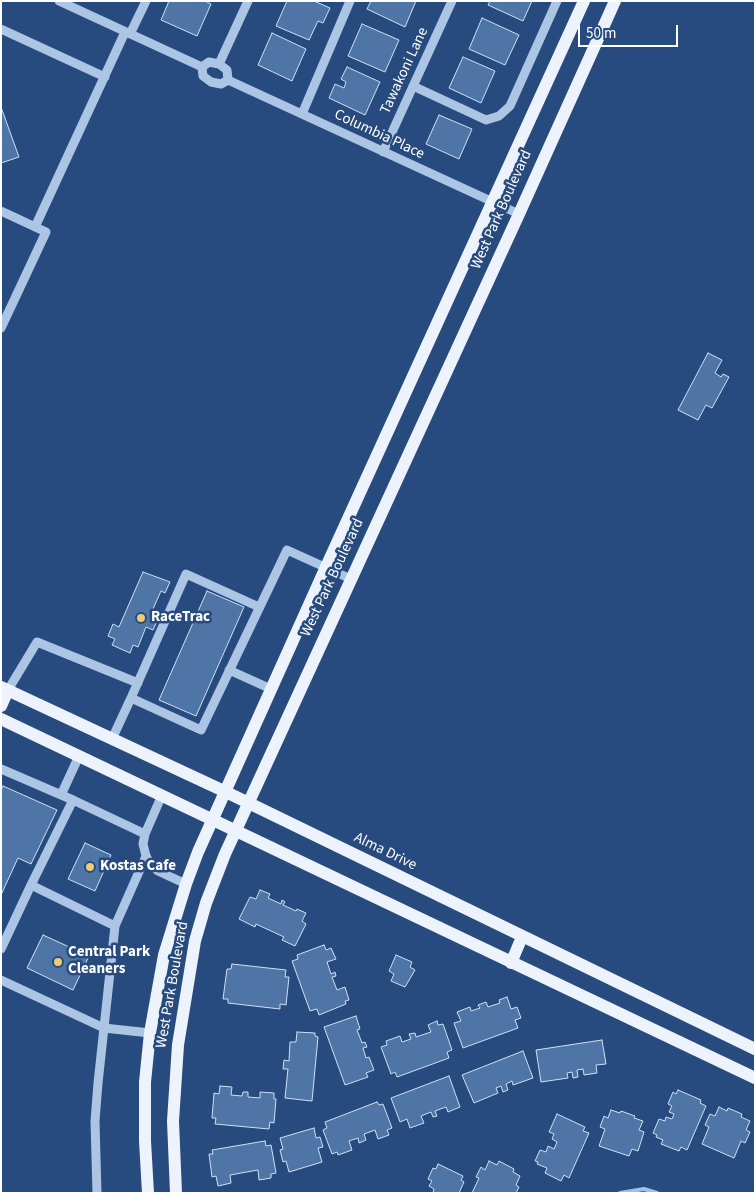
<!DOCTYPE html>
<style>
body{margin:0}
#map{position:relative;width:756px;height:1194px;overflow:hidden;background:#274b7e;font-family:"Source Sans 3",sans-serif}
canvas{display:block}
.frame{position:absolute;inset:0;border:2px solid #fff;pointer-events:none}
.scale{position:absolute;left:578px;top:25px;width:100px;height:22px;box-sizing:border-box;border:2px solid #fff;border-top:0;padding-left:6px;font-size:15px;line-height:18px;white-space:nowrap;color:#fff;-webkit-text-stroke:4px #274b7e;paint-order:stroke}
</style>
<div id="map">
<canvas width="756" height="1194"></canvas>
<div class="frame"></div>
<div class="scale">50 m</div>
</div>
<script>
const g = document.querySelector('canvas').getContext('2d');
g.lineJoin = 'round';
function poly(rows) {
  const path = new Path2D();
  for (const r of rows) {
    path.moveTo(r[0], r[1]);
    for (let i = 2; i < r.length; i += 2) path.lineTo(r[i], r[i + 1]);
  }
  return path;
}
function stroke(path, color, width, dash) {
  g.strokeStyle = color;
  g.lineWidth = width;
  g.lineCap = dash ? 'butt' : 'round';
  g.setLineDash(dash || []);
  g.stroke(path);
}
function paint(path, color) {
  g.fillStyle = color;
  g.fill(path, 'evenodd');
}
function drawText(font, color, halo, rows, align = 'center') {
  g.font = font + ' "Source Sans 3",sans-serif';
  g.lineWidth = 5;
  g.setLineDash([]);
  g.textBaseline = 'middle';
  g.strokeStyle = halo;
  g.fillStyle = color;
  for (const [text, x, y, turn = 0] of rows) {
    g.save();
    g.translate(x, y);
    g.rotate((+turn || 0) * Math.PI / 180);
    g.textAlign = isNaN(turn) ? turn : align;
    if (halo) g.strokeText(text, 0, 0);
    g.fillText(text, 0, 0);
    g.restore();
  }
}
const stream = poly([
 [620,1193,644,1189,657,1193]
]);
const building = poly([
 [169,1,205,1,211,4,197,36,161,20,169,1],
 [287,1,314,1,330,8,323,23,318,21,309,40,276,26,287,1],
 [371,1,416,1,405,27,367,9,371,1],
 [490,1,532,1,523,21,488,5,490,1],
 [482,18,519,35,505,65,469,49,482,18],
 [362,24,399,40,385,72,348,56,362,24],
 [272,33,306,49,292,81,258,65,272,33],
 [463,57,495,71,481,103,449,88,463,57],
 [347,67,380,82,365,115,329,98,335,84,344,88,346,82,341,79,347,67],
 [1,107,19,157,1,163,1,107],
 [439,115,472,129,459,159,426,144,439,115],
 [708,353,722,360,715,373,721,377,723,374,729,377,712,408,706,405,698,420,678,410,708,353],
 [143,572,170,582,165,593,161,591,153,609,161,612,153,630,146,627,138,647,133,645,130,653,112,645,115,639,108,636,113,624,119,627,143,572],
 [207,591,244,607,196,716,159,700,207,591],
 [3,786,57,810,31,864,18,858,1,895,1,790,3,786],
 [85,843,111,855,95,891,68,879,85,843],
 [260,890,270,894,268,898,281,904,282,900,285,902,283,905,296,911,297,909,306,913,302,921,306,924,295,946,282,940,284,937,256,924,255,927,239,919,250,897,256,899,260,890],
 [43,935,89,956,73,990,27,968,43,935],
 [324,945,326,950,331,948,336,959,327,962,331,974,335,972,336,976,332,977,337,990,345,987,349,1000,345,1001,346,1004,319,1015,317,1009,310,1011,292,961,298,959,297,955,324,945],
 [396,955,412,962,410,967,415,970,405,987,391,981,394,974,389,971,396,955],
 [232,964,286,970,285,977,289,977,286,1005,280,1004,280,1009,228,1003,228,999,223,999,227,969,231,969,232,964],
 [507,997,511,1009,517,1007,521,1018,515,1020,518,1028,463,1048,454,1023,461,1021,457,1012,470,1007,471,1011,480,1008,478,1005,486,1002,488,1007,500,1003,499,1000,507,997],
 [356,1016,360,1029,357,1030,362,1043,365,1042,367,1047,363,1048,366,1058,369,1057,374,1070,366,1073,368,1077,345,1085,324,1027,356,1016],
 [437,1021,438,1025,443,1024,452,1050,447,1052,449,1058,397,1077,395,1072,391,1074,381,1047,387,1045,386,1041,400,1036,402,1042,411,1039,409,1034,415,1033,416,1037,431,1032,428,1025,437,1021],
 [297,1032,315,1033,315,1036,318,1037,312,1101,285,1098,288,1069,283,1069,284,1060,289,1061,290,1042,296,1042,297,1032],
 [602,1040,606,1064,596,1065,597,1073,584,1075,583,1069,577,1070,578,1077,573,1078,572,1072,567,1073,568,1078,541,1082,536,1050,602,1040],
 [523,1051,533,1078,513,1085,512,1081,506,1084,508,1090,503,1092,501,1086,496,1088,498,1093,474,1103,462,1075,523,1051],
 [449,1076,460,1107,448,1112,446,1107,435,1111,437,1116,433,1117,431,1112,421,1116,424,1123,410,1128,407,1119,400,1122,391,1098,449,1076],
 [220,1086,232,1087,231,1095,242,1096,243,1092,248,1092,248,1097,260,1098,260,1092,274,1093,274,1099,276,1099,274,1123,270,1122,269,1129,215,1124,216,1118,212,1118,214,1093,219,1094,220,1086],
 [678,1090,701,1100,700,1103,706,1106,687,1150,681,1147,679,1151,661,1144,663,1140,656,1137,657,1135,653,1133,659,1119,665,1121,666,1117,672,1119,674,1114,669,1112,672,1106,668,1104,673,1092,676,1094,678,1090],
 [377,1102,379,1105,383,1104,392,1128,387,1130,389,1135,378,1139,375,1130,364,1134,366,1140,359,1143,358,1138,349,1141,352,1150,338,1155,337,1152,332,1154,323,1130,327,1128,325,1122,377,1102],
 [719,1107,727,1111,728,1108,742,1114,741,1117,750,1121,746,1130,750,1132,745,1143,741,1141,734,1158,702,1144,709,1127,705,1125,710,1114,715,1116,719,1107],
 [611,1110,620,1113,621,1111,635,1116,634,1118,643,1121,639,1130,644,1132,638,1151,632,1149,629,1156,599,1146,605,1129,600,1127,604,1116,608,1118,611,1110],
 [557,1114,585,1127,583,1131,589,1133,569,1178,564,1175,561,1181,545,1173,547,1168,537,1164,538,1162,535,1161,540,1150,546,1152,548,1146,554,1149,557,1142,552,1139,554,1134,549,1132,557,1114],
 [314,1128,316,1138,320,1137,323,1147,318,1148,322,1162,289,1172,286,1161,283,1162,280,1150,283,1149,280,1138,314,1128],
 [265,1141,266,1146,271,1145,276,1173,271,1174,271,1178,259,1180,258,1170,230,1175,231,1183,218,1186,216,1176,212,1177,209,1154,213,1154,212,1150,265,1141],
 [489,1161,497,1165,499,1161,514,1169,513,1172,520,1176,516,1185,519,1187,516,1193,472,1193,479,1178,476,1177,481,1167,485,1170,489,1161],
 [438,1164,463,1176,461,1180,464,1182,459,1193,433,1193,434,1189,429,1186,432,1181,428,1179,433,1168,436,1169,438,1164]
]);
const minor = poly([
 [59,1,202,67],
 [1,29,105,77],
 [130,34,146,1],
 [219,64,248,1],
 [202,67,209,62,219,64,227,70,228,80],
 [202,67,203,76,211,82,221,84,228,80],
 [228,80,519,214],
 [413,86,486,120,499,116,510,106,557,1],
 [302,114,350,1],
 [383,152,452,1],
 [1,211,46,232,1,328],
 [35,227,125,32],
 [259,607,186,574,131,698,201,730,287,550,351,579],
 [229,670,271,689],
 [8,690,37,642,138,683],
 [112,739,131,698],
 [1,769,73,800,31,885],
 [61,795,79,756],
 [162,795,145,834,143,844,146,856,151,865,158,871,186,884],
 [73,800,145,834],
 [115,926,146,856],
 [1,949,31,885,115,926,98,1083,95,1121,97,1193],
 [1,980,104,1028,150,1033]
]);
const major = poly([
 [1,687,226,792,755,1049],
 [1,706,8,690],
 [1,719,755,1078],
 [511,963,522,937],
 [148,1193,145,1141,145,1082,150,1033,164,955,186,884,198,852,326,567,584,1],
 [176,1193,173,1121,178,1045,195,941,206,903,225,854,519,214,615,1]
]);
const markers = [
 [141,618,5,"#edcc72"],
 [90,867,5,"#edcc72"],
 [58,962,5,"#edcc72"]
];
const streetNames = [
 ["Tawakoni Lane",405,71,-65],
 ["Columbia Place",379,135,25],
 ["West Park Boulevard",502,210,-66],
 ["West Park Boulevard",333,578,-65],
 ["Alma Drive",385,852,26],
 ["West Park Boulevard",173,985,-80]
];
const poiNames = [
 ["RaceTrac",151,618],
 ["Kostas Cafe",100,867],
 ["Central Park",68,953],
 ["Cleaners",68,970]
];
stroke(stream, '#a1c0e5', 4);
paint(building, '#4f75a6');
stroke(building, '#d0e0f4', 1);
stroke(minor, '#adc5e5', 9);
stroke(major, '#edf3fd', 12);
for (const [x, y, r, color] of markers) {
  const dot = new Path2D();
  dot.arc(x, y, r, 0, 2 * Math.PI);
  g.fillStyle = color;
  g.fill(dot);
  stroke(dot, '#274b7e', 2);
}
drawText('15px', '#fff', '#274b7e', streetNames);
drawText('bold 15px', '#fff', '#274b7e', poiNames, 'left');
</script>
